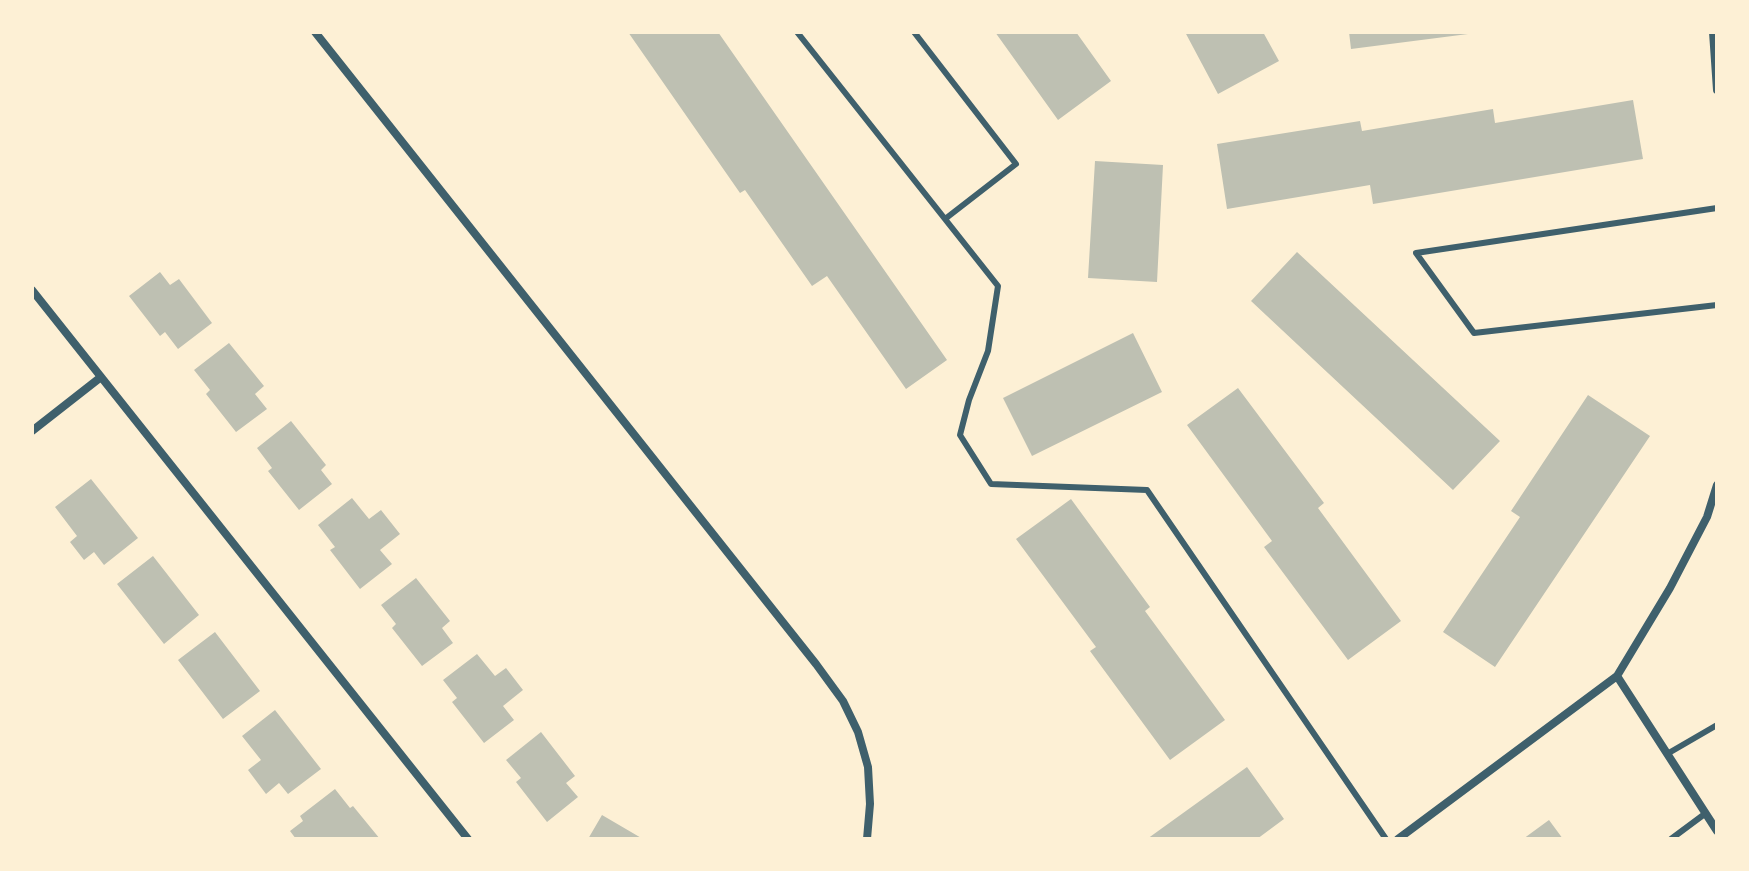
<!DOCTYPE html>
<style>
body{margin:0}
#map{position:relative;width:1749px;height:871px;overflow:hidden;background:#fdf0d5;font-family:Mulish,sans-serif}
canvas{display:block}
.frame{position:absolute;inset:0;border:34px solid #fdf0d5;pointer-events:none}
</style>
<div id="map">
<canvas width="1749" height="871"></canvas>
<div class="frame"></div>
</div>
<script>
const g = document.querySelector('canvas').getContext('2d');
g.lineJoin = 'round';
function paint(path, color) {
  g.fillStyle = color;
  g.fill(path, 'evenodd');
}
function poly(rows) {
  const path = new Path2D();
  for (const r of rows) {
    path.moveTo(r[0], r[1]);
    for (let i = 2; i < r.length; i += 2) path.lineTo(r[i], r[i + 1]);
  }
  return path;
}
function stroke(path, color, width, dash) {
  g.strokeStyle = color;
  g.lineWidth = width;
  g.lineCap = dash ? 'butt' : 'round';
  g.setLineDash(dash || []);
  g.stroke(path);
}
const building = poly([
 [628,32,718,32,947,360,906,389,827,276,812,286,745,190,740,193],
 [995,32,1076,32,1111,81,1058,120],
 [1185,32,1263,32,1279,61,1218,94],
 [1349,32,1468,32,1468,34,1351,49],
 [1633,100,1643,159,1373,204,1370,185,1227,209,1217,144,1360,121,1362,131,1493,109,1495,123],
 [1095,161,1163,165,1157,282,1088,278],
 [1297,252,1500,441,1453,490,1251,301],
 [160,272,170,285,179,279,212,323,178,349,165,332,160,336,129,296],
 [1133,333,1162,392,1032,456,1003,398],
 [229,343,264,386,255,394,267,409,236,432,206,394,210,390,194,370],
 [1238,388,1324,503,1318,508,1401,621,1348,660,1264,547,1272,541,1187,425],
 [1588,395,1650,436,1495,667,1443,632,1520,517,1511,511],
 [291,421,326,465,321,470,332,484,299,510,268,471,272,468,257,448],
 [91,479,138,538,104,565,94,552,84,560,70,542,77,536,55,507],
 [352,498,369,519,381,510,400,534,380,550,392,564,360,589,330,550,335,547,318,525],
 [1071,499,1150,607,1145,611,1225,720,1170,760,1090,651,1096,647,1016,539],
 [153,556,199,615,164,644,117,584],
 [416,578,450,621,442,628,453,643,422,666,392,628,396,624,381,605],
 [215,632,260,691,223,719,178,660],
 [477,654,495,676,506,668,523,690,503,706,514,720,484,743,452,702,457,698,443,680],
 [275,710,321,769,288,794,279,783,266,794,248,770,261,760,242,736],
 [541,732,575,776,566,783,578,797,547,822,516,782,521,778,506,760],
 [1247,767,1284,819,1257,839,1147,839],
 [335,789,350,808,353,806,380,839,296,839,290,831,303,821,300,816],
 [602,815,643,839,588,839],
 [1549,820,1563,839,1523,839]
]);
const service = poly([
 [797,32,998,286,988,351,969,400,960,435,991,484,1147,490,1386,839],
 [914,32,1016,164,945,219],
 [1717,208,1416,253,1474,333,1717,305],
 [1667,754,1717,725],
 [1671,839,1706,813]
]);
const minor = poly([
 [315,32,816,664,843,701,858,732,868,767,870,804,867,839],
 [1713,32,1717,90],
 [32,290,468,839],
 [32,431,101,377],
 [1617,676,1717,831],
 [1398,839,1617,676,1670,588,1707,517,1717,485]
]);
paint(building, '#bec0b2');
stroke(service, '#3f606c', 6);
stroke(minor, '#3f606c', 8);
</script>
